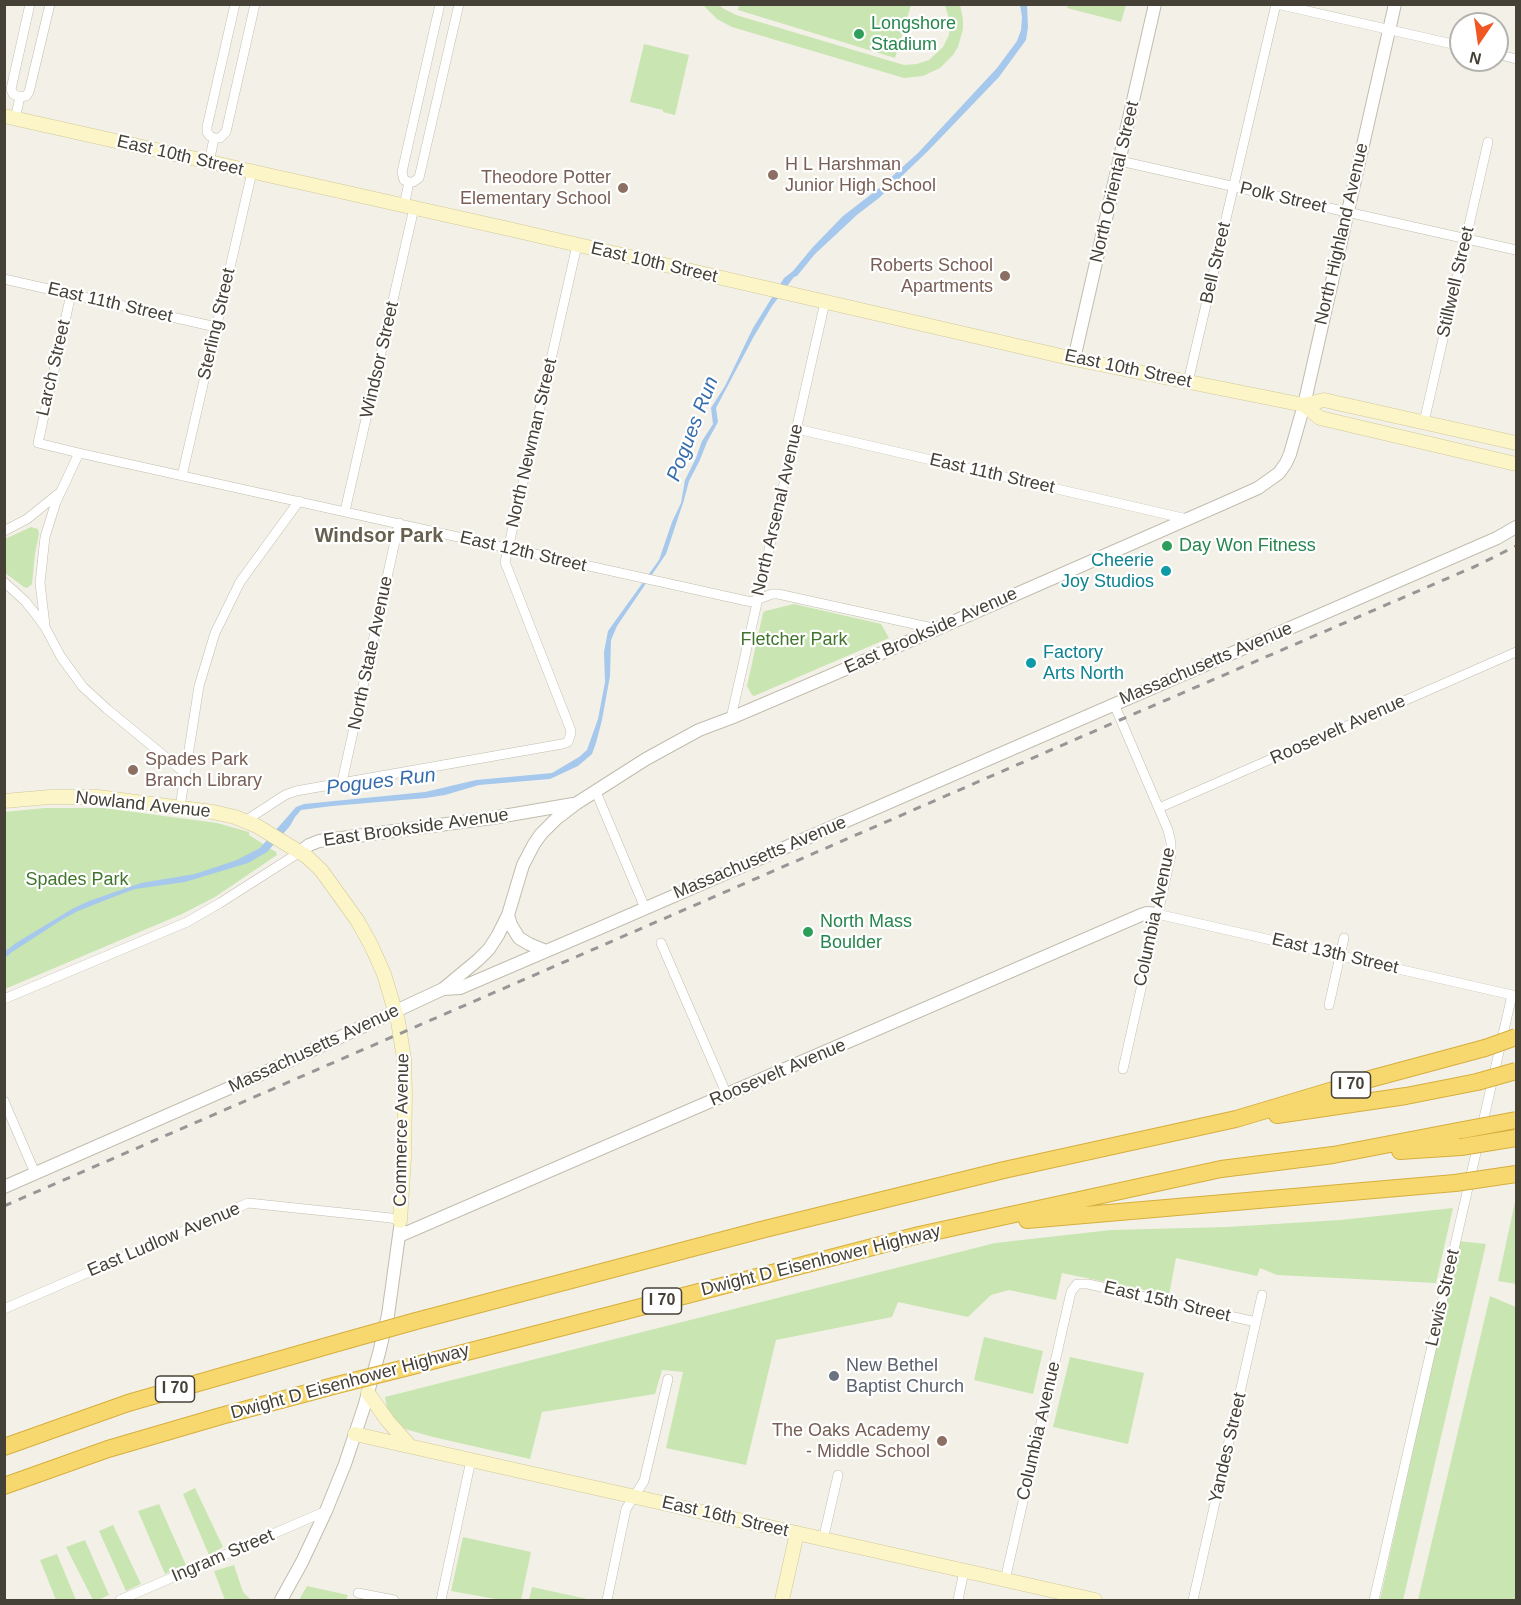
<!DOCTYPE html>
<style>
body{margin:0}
#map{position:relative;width:1521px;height:1605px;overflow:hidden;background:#f3f1e7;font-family:Arial,sans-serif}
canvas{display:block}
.frame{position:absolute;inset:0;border:6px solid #464137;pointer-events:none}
.north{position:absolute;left:1449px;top:12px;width:60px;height:60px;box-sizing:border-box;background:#fff;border:2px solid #b5b3af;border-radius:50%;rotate:193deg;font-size:16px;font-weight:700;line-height:24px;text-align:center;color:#464137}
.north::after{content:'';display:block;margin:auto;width:21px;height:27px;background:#f05722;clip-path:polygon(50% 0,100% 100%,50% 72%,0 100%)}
</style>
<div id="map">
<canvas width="1521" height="1605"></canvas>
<div class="frame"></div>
<div class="north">N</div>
</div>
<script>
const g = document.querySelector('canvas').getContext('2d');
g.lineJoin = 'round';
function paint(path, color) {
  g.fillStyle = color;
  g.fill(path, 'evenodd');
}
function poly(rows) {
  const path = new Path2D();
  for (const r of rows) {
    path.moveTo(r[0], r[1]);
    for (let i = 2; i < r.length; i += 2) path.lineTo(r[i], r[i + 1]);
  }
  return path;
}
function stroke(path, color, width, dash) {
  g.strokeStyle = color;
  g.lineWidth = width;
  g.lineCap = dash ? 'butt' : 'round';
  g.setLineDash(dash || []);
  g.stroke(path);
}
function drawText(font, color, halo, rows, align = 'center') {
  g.font = font + ' Arial,sans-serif';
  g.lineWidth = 4.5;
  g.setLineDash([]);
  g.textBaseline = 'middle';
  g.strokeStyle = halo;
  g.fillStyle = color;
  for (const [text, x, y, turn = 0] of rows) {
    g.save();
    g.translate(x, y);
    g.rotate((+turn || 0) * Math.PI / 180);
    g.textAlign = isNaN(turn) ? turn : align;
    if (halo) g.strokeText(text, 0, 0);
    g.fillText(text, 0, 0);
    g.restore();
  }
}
const green = poly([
 [703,5,719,5,724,9,736,15,904,65,917,64,929,60,943,47,949,35,950,22,945,5,960,5,963,19,963,29,958,47,953,55,940,68,923,76,904,78,732,27,717,19],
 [739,5,739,4,911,5,895,58,738,10],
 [1068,5,1068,4,1126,5,1121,22,1067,8],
 [644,44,689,55,675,115,663,112,663,110,630,102],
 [31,527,38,529,39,534,35,553,32,584,27,588,24,587,5,573,5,539],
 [794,604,881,624,889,638,754,696,752,695,747,686,763,613,765,611],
 [45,808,104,808,217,823,249,832,249,835,276,852,277,855,215,897,182,914,5,989,4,812],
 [1516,1197,1516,1284,1498,1281],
 [1453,1208,1436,1283,1277,1275,1260,1268,1257,1276,1176,1258,1169,1295,1062,1273,1056,1300,1009,1290,991,1295,968,1317,898,1302,892,1317,776,1340,746,1465,666,1448,683,1372,662,1370,655,1394,542,1412,530,1459,433,1437,405,1429,388,1413,385,1397,995,1243,1111,1230,1227,1227,1340,1220],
 [1459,1241,1486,1244,1403,1600,1380,1600],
 [1490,1296,1516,1307,1516,1600,1418,1600],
 [984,1337,1043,1351,1033,1394,974,1380],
 [1070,1357,1144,1373,1128,1444,1053,1427],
 [195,1488,223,1547,209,1555,183,1494],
 [159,1504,186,1565,165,1574,138,1511],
 [113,1525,141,1584,126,1591,99,1531],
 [463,1537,531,1552,521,1600,501,1600,451,1591],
 [85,1540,109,1595,98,1600,93,1600,66,1547],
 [57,1554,76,1600,56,1600,40,1560],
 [234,1565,243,1592,251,1600,225,1600,214,1571],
 [307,1586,348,1595,346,1600,299,1600],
 [532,1587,592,1600,529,1600]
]);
const water = poly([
 [1020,5,1027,5,1028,27,1026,40,999,77,927,152,879,198,858,214,815,254,797,276,794,277,772,306,753,338,716,408,718,422,707,442,699,462,689,481,684,500,666,554,617,626,611,640,610,676,602,720,596,743,592,754,578,766,550,779,479,785,445,795,426,798,332,806,301,810,295,817,290,826,267,852,248,863,185,882,135,889,116,896,78,911,63,919,12,952,5,958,4,952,16,943,72,909,89,901,141,883,195,874,237,860,260,848,296,807,304,804,425,792,476,780,552,773,579,757,587,750,598,719,605,682,604,652,608,631,659,560,672,522,681,503,685,480,696,458,702,441,713,424,711,408,725,386,753,328,784,278,793,271,812,248,843,216,878,189,918,153,997,68,1017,41,1021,30,1022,17]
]);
const minor = poly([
 [1277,4,1461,46],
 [1497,54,1516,59],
 [20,97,26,96,29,92,50,4],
 [20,97,13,94,11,89,30,4],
 [15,119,20,97],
 [214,138,220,138,226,132,255,4],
 [214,138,210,136,207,132,207,127,235,4],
 [1120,161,1516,250],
 [209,163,214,138],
 [409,182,413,182,419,178,459,4],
 [409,182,404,180,402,172,440,4],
 [404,206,409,182],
 [4,279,216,327],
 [71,294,38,443,79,453,747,601,751,602,772,594,778,594,937,629],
 [1188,382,1276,4],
 [1424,422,1488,142],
 [797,429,1187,519],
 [182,476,252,172],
 [345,511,414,208],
 [4,531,27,519,58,494],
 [4,582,25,601,37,616,45,627,61,657,83,687,107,709,185,773],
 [45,625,40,583,45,537,56,502,79,453],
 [1114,704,1168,830,1171,843,1171,855,1123,1069],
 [731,718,825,302],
 [342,782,399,523],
 [596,792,645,908],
 [180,807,199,686,215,633,240,582,299,501],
 [1159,808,1516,652],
 [245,821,285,795,296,791,562,744,568,742,571,733,570,728,505,562,577,245],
 [1157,914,1512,995,1374,1600],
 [661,943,727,1095],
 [4,999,187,922,220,903,300,852],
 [1329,1005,1344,938],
 [4,1101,35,1173],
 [4,1309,248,1203,391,1218,400,1221],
 [823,1540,838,1475],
 [1005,1580,1071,1292,1077,1284,1088,1284,1256,1322],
 [358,1593,394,1600],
 [120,1600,326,1511],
 [441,1600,471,1460],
 [607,1600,626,1509,644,1481,668,1379],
 [958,1600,964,1571],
 [1193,1600,1262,1295]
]);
const tertiary = poly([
 [1074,359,1155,4],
 [300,852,309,845,319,841,492,818,573,804],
 [508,915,511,925,519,938,529,944,546,951],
 [443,989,478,960,489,949,498,935,508,915,523,865,534,844,541,834,556,819,577,803,646,759,699,730,731,718,834,674,1222,504,1258,488,1279,473,1286,463,1290,454,1304,405,1395,4],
 [4,1187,259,1075,443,989,460,988,600,928,1497,538,1516,527],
 [399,1236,1141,915,1147,913,1157,914],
 [281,1600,302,1562,326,1511,345,1464,364,1407,379,1353,388,1315,400,1228]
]);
const secondary = poly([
 [4,116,509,229,1074,359,1304,405,1324,400,1337,403,1516,443],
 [1304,405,1320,418,1516,464],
 [4,801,50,797,98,797,213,812,235,817,257,826,306,856,321,870,357,920,371,945,384,974,398,1021,404,1059,405,1094,404,1158,400,1221],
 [368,1393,387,1420,409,1445],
 [355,1434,1095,1600],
 [782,1600,797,1533]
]);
const motorway = poly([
 [1277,1115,1406,1096,1477,1082],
 [1400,1151,1461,1147],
 [1027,1220,1455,1183],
 [416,1321,761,1230,1004,1170,1236,1119,1370,1079,1485,1048],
 [405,1368,919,1235,1221,1169,1333,1155,1463,1130],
 [4,1447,128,1403,348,1340],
 [4,1486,108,1449,221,1416,337,1385]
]);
const rail = poly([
 [4,1206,1120,720,1476,566,1516,546]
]);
const motorwayBridge = poly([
 [1485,1048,1516,1037],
 [1477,1082,1516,1071],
 [1463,1130,1516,1120],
 [1461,1147,1516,1138],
 [1455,1183,1516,1174],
 [348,1340,416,1321],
 [337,1385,405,1368]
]);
const markers = [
 [859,34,6,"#2e9e5b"],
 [773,175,6,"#8d6e63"],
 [623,188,6,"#8d6e63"],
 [1005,276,6,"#8d6e63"],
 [1167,546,6,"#2e9e5b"],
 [1166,571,6,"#0f9aa8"],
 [1031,663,6,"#0f9aa8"],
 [133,770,6,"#8d6e63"],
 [808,932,6,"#2e9e5b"],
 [834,1376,6,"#6b7280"],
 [942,1441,6,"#8d6e63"]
];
const shields = [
 [1351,1085,39],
 [662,1301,39],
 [175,1389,39]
];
const shieldNames = [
 ["I 70",1351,1085],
 ["I 70",662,1301],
 ["I 70",175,1389]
];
const leisureNames = [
 ["Longshore",871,24],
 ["Stadium",871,45],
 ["Day Won Fitness",1179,546],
 ["North Mass",820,922],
 ["Boulder",820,943]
];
const streetNames = [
 ["East 10th Street",180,156,13],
 ["North Oriental Street",1115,182,-77],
 ["Polk Street",1283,198,13],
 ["North Highland Avenue",1342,234,-77],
 ["East 10th Street",654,263,13],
 ["Bell Street",1216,263,-77],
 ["Stillwell Street",1456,282,-77],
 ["East 11th Street",110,303,13],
 ["Sterling Street",217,324,-77],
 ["Windsor Street",380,360,-77],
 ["Larch Street",54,368,-77],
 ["East 10th Street",1128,369,12],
 ["North Newman Street",532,443,-77],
 ["East 11th Street",992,474,13],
 ["North Arsenal Avenue",778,510,-77],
 ["East 12th Street",523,552,13],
 ["East Brookside Avenue",931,631,-24],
 ["North State Avenue",371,653,-78],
 ["Massachusetts Avenue",1206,664,-23],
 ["Roosevelt Avenue",1338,730,-24],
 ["Nowland Avenue",143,805,6],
 ["East Brookside Avenue",416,828,-8],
 ["Massachusetts Avenue",760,858,-23],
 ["Columbia Avenue",1155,917,-78],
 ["East 13th Street",1335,954,13],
 ["Massachusetts Avenue",314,1049,-25],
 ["Roosevelt Avenue",778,1073,-23],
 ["Commerce Avenue",402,1130,-89],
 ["East Ludlow Avenue",164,1240,-23],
 ["Dwight D Eisenhower Highway",821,1261,-14],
 ["Lewis Street",1443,1298,-77],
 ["East 15th Street",1167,1302,13],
 ["Dwight D Eisenhower Highway",350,1382,-15],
 ["Columbia Avenue",1039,1431,-77],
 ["Yandes Street",1228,1448,-77],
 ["East 16th Street",725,1517,13],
 ["Ingram Street",223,1556,-23]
];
const educationNames = [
 ["H L Harshman",785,165,"left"],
 ["Junior High School",785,186,"left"],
 ["Theodore Potter",611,178],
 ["Elementary School",611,199],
 ["Roberts School",993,266],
 ["Apartments",993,287],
 ["Spades Park",145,760,"left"],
 ["Branch Library",145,781,"left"],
 ["The Oaks Academy",930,1431],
 ["- Middle School",930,1452]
];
const cultureNames = [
 ["Cheerie",1154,561],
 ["Joy Studios",1154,582],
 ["Factory",1043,653,"left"],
 ["Arts North",1043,674,"left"]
];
const parkNames = [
 ["Fletcher Park",794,640],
 ["Spades Park",77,880]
];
const worshipNames = [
 ["New Bethel",846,1366],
 ["Baptist Church",846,1387]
];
const waterNames = [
 ["Pogues Run",693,429,-69],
 ["Pogues Run",381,782,-7]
];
const neighbourhoodNames = [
 ["Windsor Park",379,536]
];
paint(green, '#c9e5b2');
paint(water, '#a6c8ed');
stroke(minor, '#c1bcad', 10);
stroke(tertiary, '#c1bcad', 14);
stroke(secondary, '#d1c899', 15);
stroke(motorway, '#d6ae3e', 18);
stroke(minor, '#fff', 9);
stroke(tertiary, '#fff', 12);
stroke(secondary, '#fcf5c8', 14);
stroke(motorway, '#f7d86e', 16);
stroke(rail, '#969696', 3, [8, 8]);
stroke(motorwayBridge, '#d6ae3e', 18, []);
stroke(motorwayBridge, '#f7d86e', 16);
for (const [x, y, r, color] of markers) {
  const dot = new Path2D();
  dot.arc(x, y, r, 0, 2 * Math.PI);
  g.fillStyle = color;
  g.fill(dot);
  stroke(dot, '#fff', 2);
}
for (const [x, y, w] of shields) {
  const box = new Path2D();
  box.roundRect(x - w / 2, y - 13, w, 26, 4.5);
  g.fillStyle = '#fff';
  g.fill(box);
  stroke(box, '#464137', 1.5);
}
drawText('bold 16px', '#464137', null, shieldNames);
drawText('18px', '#27864d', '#fff', leisureNames, 'left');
drawText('18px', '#464137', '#fff', streetNames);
drawText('18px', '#785e54', '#fff', educationNames, 'right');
drawText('18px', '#0d838f', '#fff', cultureNames, 'right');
drawText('18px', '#40752c', '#fff', parkNames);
drawText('18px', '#5b616d', '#fff', worshipNames, 'left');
drawText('italic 20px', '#356dad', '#fff', waterNames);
drawText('bold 20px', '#68604e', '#fff', neighbourhoodNames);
</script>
